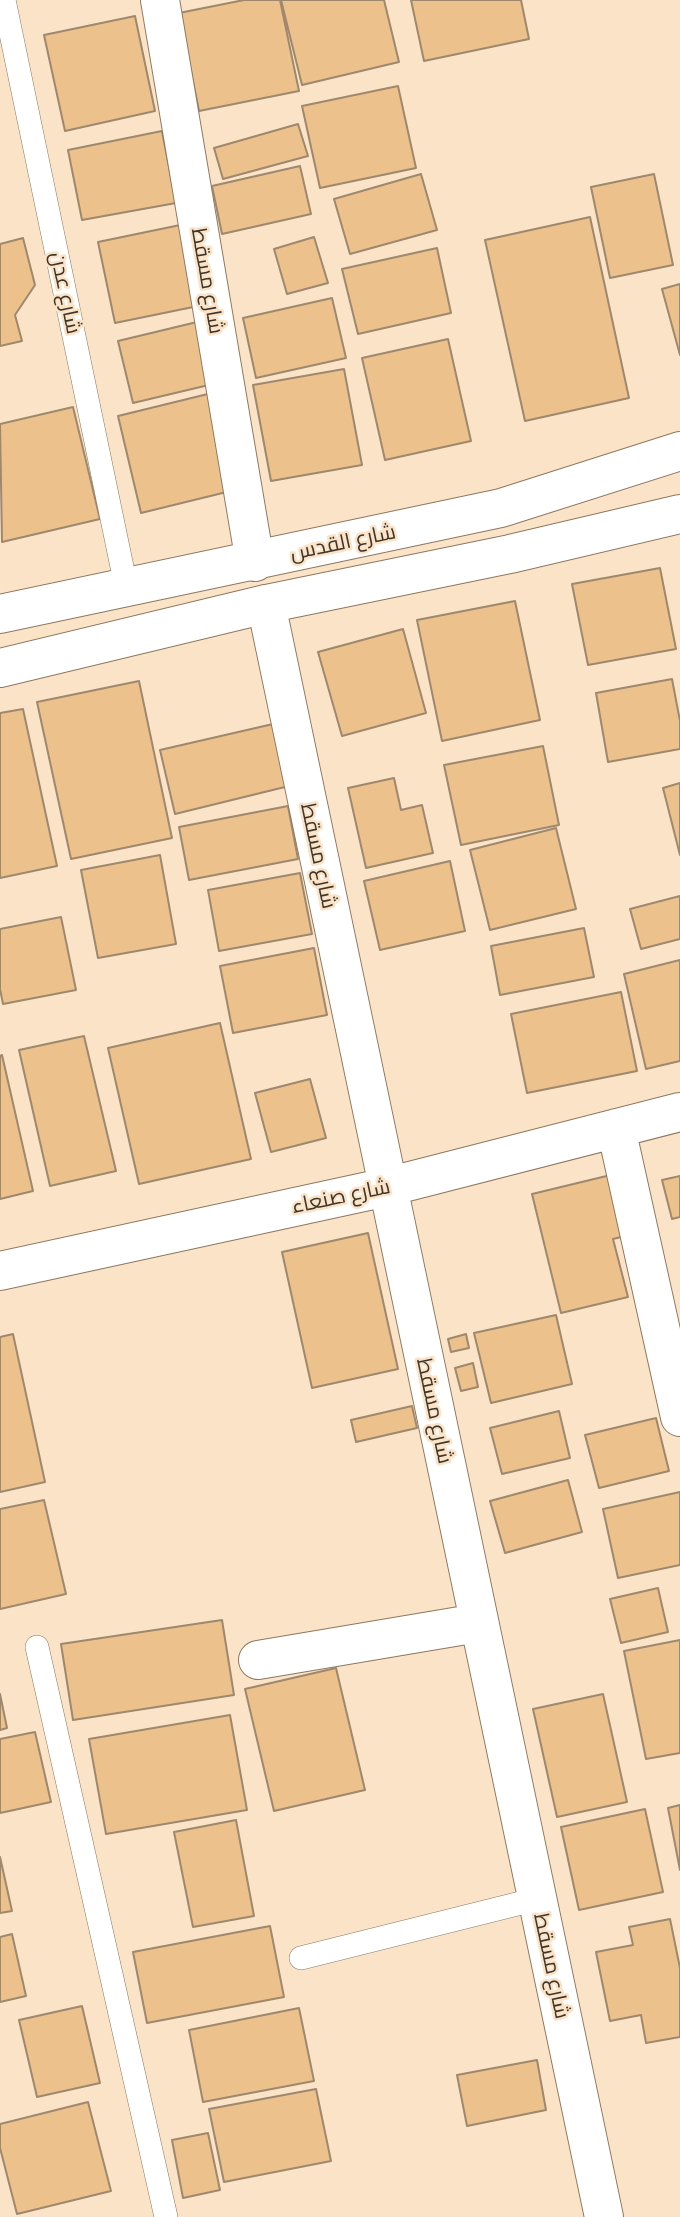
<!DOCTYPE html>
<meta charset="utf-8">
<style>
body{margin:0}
canvas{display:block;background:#fbe3c7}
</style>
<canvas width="680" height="2217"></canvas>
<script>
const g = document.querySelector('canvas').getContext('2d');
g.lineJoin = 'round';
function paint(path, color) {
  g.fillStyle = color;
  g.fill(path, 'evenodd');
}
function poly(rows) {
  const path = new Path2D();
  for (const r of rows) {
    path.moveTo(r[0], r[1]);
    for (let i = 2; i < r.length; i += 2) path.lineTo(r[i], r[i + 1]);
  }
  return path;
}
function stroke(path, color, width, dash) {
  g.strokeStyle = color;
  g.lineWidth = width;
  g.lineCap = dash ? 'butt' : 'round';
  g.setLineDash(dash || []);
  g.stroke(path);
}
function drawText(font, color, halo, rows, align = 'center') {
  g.font = font + ' "IBM Plex Sans",Cairo,sans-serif';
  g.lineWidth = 5;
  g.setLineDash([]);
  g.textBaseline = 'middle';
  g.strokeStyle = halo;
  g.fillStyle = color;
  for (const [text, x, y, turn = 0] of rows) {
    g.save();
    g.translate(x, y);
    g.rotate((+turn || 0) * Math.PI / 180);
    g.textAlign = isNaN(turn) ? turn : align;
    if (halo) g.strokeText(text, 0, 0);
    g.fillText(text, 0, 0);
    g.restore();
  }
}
const building = poly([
 [244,0,280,0,299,91,199,111,179,13,244,0],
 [281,0,384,0,399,62,302,85,281,0],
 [411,0,521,0,529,39,424,61,411,0],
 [135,16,155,111,65,131,44,35,135,16],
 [398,86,416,168,320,188,302,106,398,86],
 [298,124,308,156,223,179,214,148,298,124],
 [162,131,176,203,82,220,68,150,162,131],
 [300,166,311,214,222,234,212,186,300,166],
 [421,174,437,230,350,254,334,199,421,174],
 [654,174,673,265,610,278,591,187,654,174],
 [590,217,629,398,525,421,485,240,590,217],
 [185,224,203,305,115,323,98,242,185,224],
 [314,237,328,283,287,294,274,249,314,237],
 [23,238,35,285,15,315,22,341,0,346,0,244,23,238],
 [437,248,451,313,358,334,342,269,437,248],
 [680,284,680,355,662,289,680,284],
 [332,298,346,358,256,378,243,318,332,298],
 [197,322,213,384,133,403,118,341,197,322],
 [448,339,471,441,385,460,362,358,448,339],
 [344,369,362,465,271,481,253,385,344,369],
 [216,392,239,489,141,513,118,416,216,392],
 [73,407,100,519,2,542,0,424,73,407],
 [660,568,676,649,588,665,572,584,660,568],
 [515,601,540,720,442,741,417,620,515,601],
 [403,629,426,713,342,736,318,652,403,629],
 [672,679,680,721,680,749,608,762,596,693,672,679],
 [139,681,172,838,71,859,37,702,139,681],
 [23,709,57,866,0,878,0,713,23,709],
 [273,724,289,786,175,814,160,750,273,724],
 [543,746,559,825,461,845,444,765,543,746],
 [394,778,401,810,422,805,433,853,366,868,348,788,394,778],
 [680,783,680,855,663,788,680,783],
 [288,806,298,859,189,880,179,827,288,806],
 [556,828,576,909,490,930,470,850,556,828],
 [160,855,176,944,98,958,81,870,160,855],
 [450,861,465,931,380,950,364,881,450,861],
 [300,873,312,934,219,951,208,890,300,873],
 [680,896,680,939,641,949,630,909,680,896],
 [61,917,76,990,3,1004,0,989,0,929,61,917],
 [584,928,594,977,500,995,491,946,584,928],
 [314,948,327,1015,233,1033,220,966,314,948],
 [680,960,680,1061,646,1069,624,974,680,960],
 [621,992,637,1071,527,1093,511,1014,621,992],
 [220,1023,251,1159,139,1184,108,1048,220,1023],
 [84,1036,116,1171,50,1186,19,1050,84,1036],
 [2,1055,33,1191,0,1199,0,1056,2,1055],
 [310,1079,326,1138,271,1152,255,1093,310,1079],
 [619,1173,634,1234,613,1239,628,1297,561,1313,532,1194,619,1173],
 [680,1176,680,1217,672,1219,662,1180,680,1176],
 [368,1233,398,1369,312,1388,282,1252,368,1233],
 [556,1315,572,1384,491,1403,474,1333,556,1315],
 [13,1334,45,1482,0,1492,0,1337,13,1334],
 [466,1334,469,1348,451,1352,448,1339,466,1334],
 [473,1363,478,1387,461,1391,455,1368,473,1363],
 [412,1406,417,1428,356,1442,351,1420,412,1406],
 [559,1411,570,1458,502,1474,490,1428,559,1411],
 [656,1418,669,1471,599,1488,585,1435,656,1418],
 [568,1480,582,1532,505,1553,490,1501,568,1480],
 [680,1492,680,1565,618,1578,603,1509,680,1492],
 [44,1500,66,1594,0,1609,0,1509,44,1500],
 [658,1588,668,1632,621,1643,610,1599,658,1588],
 [222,1620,234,1695,73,1720,61,1644,222,1620],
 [680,1640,680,1753,646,1759,624,1651,680,1640],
 [336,1668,365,1790,274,1811,245,1689,336,1668],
 [0,1694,7,1728,0,1730,0,1694],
 [603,1694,627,1802,557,1817,533,1709,603,1694],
 [230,1715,247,1810,106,1834,89,1739,230,1715],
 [35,1732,51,1802,0,1813,0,1739,35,1732],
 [680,1805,680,1870,668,1808,680,1805],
 [645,1809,663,1892,579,1910,561,1827,645,1809],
 [236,1820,254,1916,193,1927,174,1832,236,1820],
 [0,1857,12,1911,0,1913,0,1857],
 [670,1919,680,1968,680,2037,646,2043,641,2015,610,2021,596,1952,633,1945,629,1927,670,1919],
 [270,1926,284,1997,147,2023,133,1952,270,1926],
 [12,1934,26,1996,0,2002,0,1937,12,1934],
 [82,2006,100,2083,37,2097,19,2020,82,2006],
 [299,2008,314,2081,203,2102,189,2030,299,2008],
 [537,2060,546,2110,467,2126,457,2075,537,2060],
 [316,2089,331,2161,224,2182,209,2109,316,2089],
 [88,2102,111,2191,17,2214,0,2148,0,2124,88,2102],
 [208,2133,220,2190,183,2198,172,2140,208,2133]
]);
const service = poly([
 [4,0,126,586],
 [37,1647,166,2217],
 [301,1958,537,1899]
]);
const minor = poly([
 [160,0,255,562],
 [266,604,604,2217],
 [616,1128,680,1417],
 [0,1271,387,1187,680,1112],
 [258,1660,478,1623]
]);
const secondary = poly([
 [0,614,501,508,680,451],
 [0,668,266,604,510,554,680,514]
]);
const streetNames = [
 ["شارع مسقط",207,281,80],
 ["شارع عدن",65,293,78],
 ["شارع القدس",343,543,-12],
 ["شارع مسقط",318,856,78],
 ["شارع صنعاء",341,1197,-12],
 ["شارع مسقط",434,1411,78],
 ["شارع مسقط",551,1966,78]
];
paint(building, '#ecc18c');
stroke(building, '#9e886e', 2);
stroke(service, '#8e785f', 24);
stroke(minor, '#8e785f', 40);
stroke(secondary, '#8e785f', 40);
stroke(service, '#fff', 23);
stroke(minor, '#fff', 38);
stroke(secondary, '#fff', 38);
drawText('21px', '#3e352a', '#fbe3c7', streetNames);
</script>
